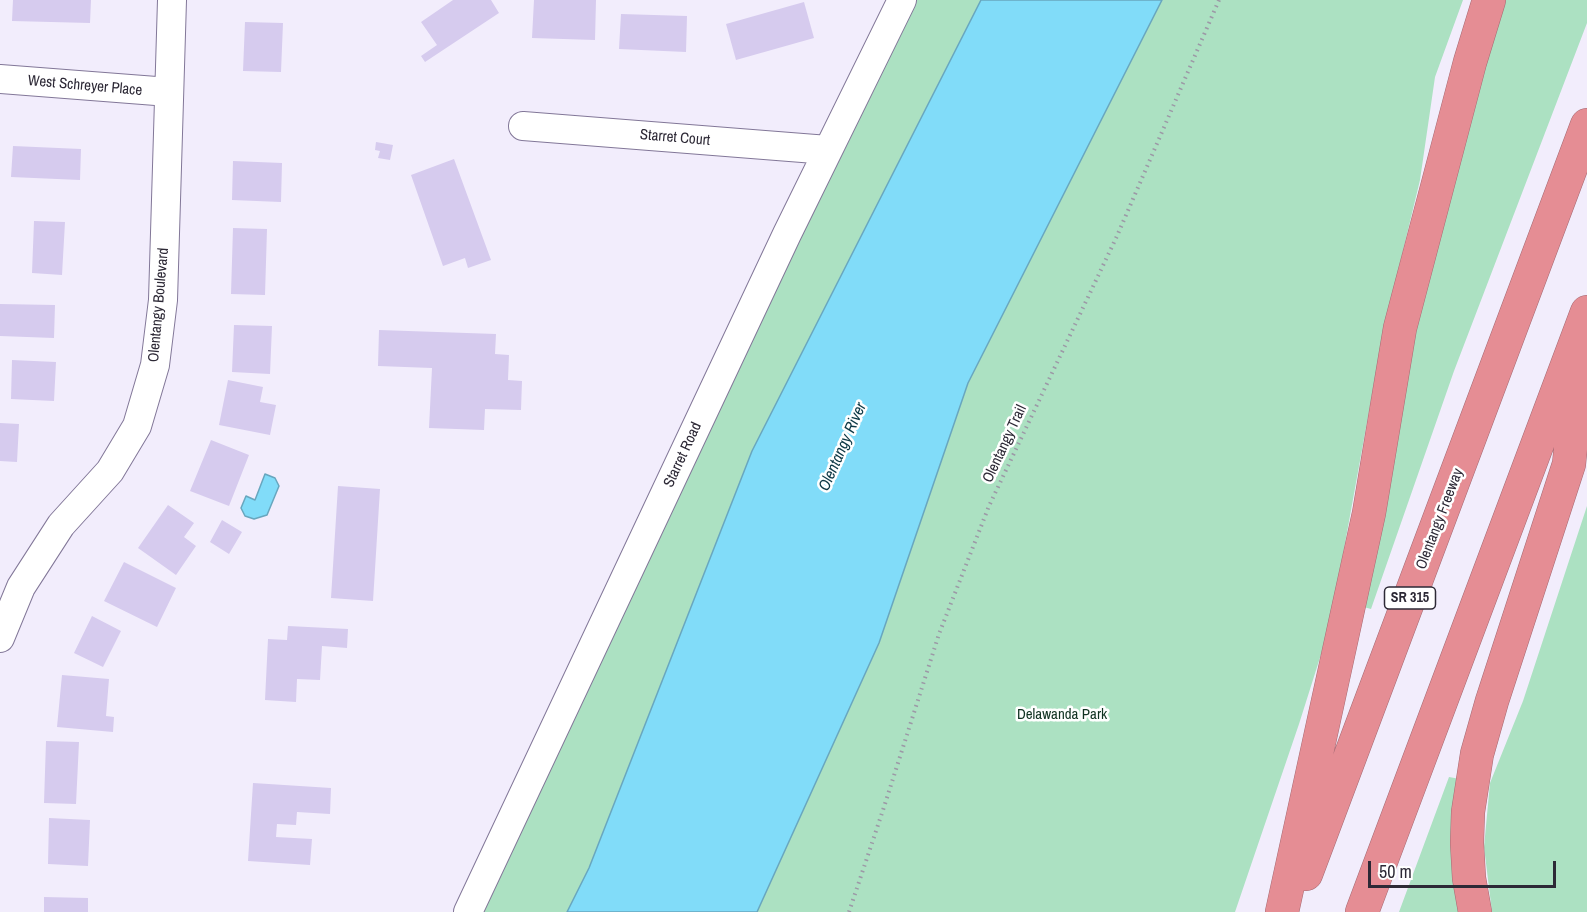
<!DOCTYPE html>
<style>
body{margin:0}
#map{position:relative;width:1587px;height:912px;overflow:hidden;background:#f2edfc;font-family:"Archivo Narrow",sans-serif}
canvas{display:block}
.scale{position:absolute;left:1368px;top:861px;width:188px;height:27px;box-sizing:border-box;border:3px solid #2d2936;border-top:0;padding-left:8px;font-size:18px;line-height:21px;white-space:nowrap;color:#2d2936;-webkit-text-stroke:4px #fff;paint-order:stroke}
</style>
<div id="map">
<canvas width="1587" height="912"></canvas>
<div class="scale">50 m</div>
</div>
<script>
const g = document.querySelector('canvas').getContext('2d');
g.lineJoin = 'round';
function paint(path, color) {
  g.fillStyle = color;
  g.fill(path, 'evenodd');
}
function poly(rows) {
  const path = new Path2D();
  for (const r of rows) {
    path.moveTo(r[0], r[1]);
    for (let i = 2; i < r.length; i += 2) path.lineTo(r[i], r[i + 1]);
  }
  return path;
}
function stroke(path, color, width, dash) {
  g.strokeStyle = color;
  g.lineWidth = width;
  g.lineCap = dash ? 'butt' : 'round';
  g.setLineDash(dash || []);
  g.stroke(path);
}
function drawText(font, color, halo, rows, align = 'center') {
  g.font = font + ' "Archivo Narrow",sans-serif';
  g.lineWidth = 5;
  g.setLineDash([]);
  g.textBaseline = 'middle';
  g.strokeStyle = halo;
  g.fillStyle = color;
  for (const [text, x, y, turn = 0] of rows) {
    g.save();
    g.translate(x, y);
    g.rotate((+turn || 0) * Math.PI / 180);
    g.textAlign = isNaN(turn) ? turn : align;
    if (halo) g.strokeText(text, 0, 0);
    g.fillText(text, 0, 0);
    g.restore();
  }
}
const green = poly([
 [890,0,981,0,752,451,589,868,567,912,463,912],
 [1162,0,1463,0,1435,77,1420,180,1383,334,1330,626,1299,724,1235,912,757,912,879,643,968,383],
 [1505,0,1587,0,1587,23,1454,371,1371,609,1360,606,1433,232],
 [1587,506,1587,912,1492,912,1484,847,1490,783,1523,701],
 [1449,777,1460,779,1463,912,1399,912]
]);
const water = poly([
 [981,0,1162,0,968,383,879,643,757,912,567,912,589,868,752,451,981,0],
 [265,474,275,478,279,486,267,515,254,519,245,516,241,508,246,496,255,500,265,474]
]);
const building = poly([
 [13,0,91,0,90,23,12,21],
 [453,0,491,0,499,13,425,62,421,56,437,45,421,22],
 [534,0,596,0,595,40,532,38],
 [804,2,814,38,736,60,726,24],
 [621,14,687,16,686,52,619,49],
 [245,22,283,23,281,72,243,71],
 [376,142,393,145,390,160,378,158,380,151,375,150],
 [13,146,81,149,80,180,11,177],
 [454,159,491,260,468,268,465,258,443,266,411,175],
 [233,161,282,163,281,202,232,200],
 [34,221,65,222,62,275,32,273],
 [233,228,267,229,265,295,231,294],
 [0,304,55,305,54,338,0,336],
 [234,325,272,326,270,374,232,372],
 [379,330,496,334,495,354,509,355,508,380,522,381,521,410,485,409,484,430,429,428,432,368,378,366],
 [12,360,56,362,54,401,11,399],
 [228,380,263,387,260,402,276,405,270,435,219,425],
 [0,423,19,424,17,462,0,461],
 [211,440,249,455,229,506,190,491],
 [338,486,380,489,373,601,331,598],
 [168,505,194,523,184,537,196,546,176,575,138,548],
 [222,520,242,532,229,554,210,542],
 [124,562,176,588,157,627,104,601],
 [92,616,121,631,103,667,74,653],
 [288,626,348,629,347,648,322,646,320,680,297,679,296,702,265,700,268,639,287,640],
 [62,675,109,679,106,716,114,717,113,732,57,727],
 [46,741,79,742,76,804,44,803],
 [253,783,331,788,330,814,297,812,296,825,277,824,276,837,312,839,310,865,248,861],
 [49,818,90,820,88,866,48,864],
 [44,897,88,898,88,912,44,912]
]);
const path = poly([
 [849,912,884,807,939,634,989,506,1117,236,1219,0]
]);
const street = poly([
 [0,79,169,92],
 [523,126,828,150],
 [0,638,21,587,61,525,110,471,137,426,155,365,163,300,172,0],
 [468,912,787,234,902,0]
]);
const highway = poly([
 [1306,874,1587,125],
 [1282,912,1369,513,1400,328,1470,62,1489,0],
 [1362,912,1587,312],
 [1475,912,1469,878,1467,843,1468,812,1477,754,1492,701,1569,464,1579,363]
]);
const shields = [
 [1410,598,51]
];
const shieldNames = [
 ["SR 315",1410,598]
];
const streetNames = [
 ["West Schreyer Place",85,86,5],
 ["Starret Court",675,138,5],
 ["Olentangy Boulevard",159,305,-85],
 ["Olentangy Trail",1005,444,-65],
 ["Starret Road",683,455,-65],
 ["Olentangy Freeway",1440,519,-69]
];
const parkNames = [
 ["Delawanda Park",1062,715]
];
const waterNames = [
 ["Olentangy River",843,447,-66]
];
paint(green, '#ace1c2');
paint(water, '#81dcf9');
stroke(water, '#68a6be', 1.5);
paint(building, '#d6cbee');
stroke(street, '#827798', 30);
stroke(highway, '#a56a73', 34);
stroke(path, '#9c98a6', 4, [1.5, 4.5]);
stroke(street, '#fff', 28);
stroke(highway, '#e58d94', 33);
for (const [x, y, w] of shields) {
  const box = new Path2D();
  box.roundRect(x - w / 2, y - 11, w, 22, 4.5);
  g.fillStyle = '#fff';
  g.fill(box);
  stroke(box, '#2d2936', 1.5);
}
drawText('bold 14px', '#2d2936', null, shieldNames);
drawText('15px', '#2d2936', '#fff', streetNames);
drawText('15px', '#103221', '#fff', parkNames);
drawText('italic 16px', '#0d3845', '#fff', waterNames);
</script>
